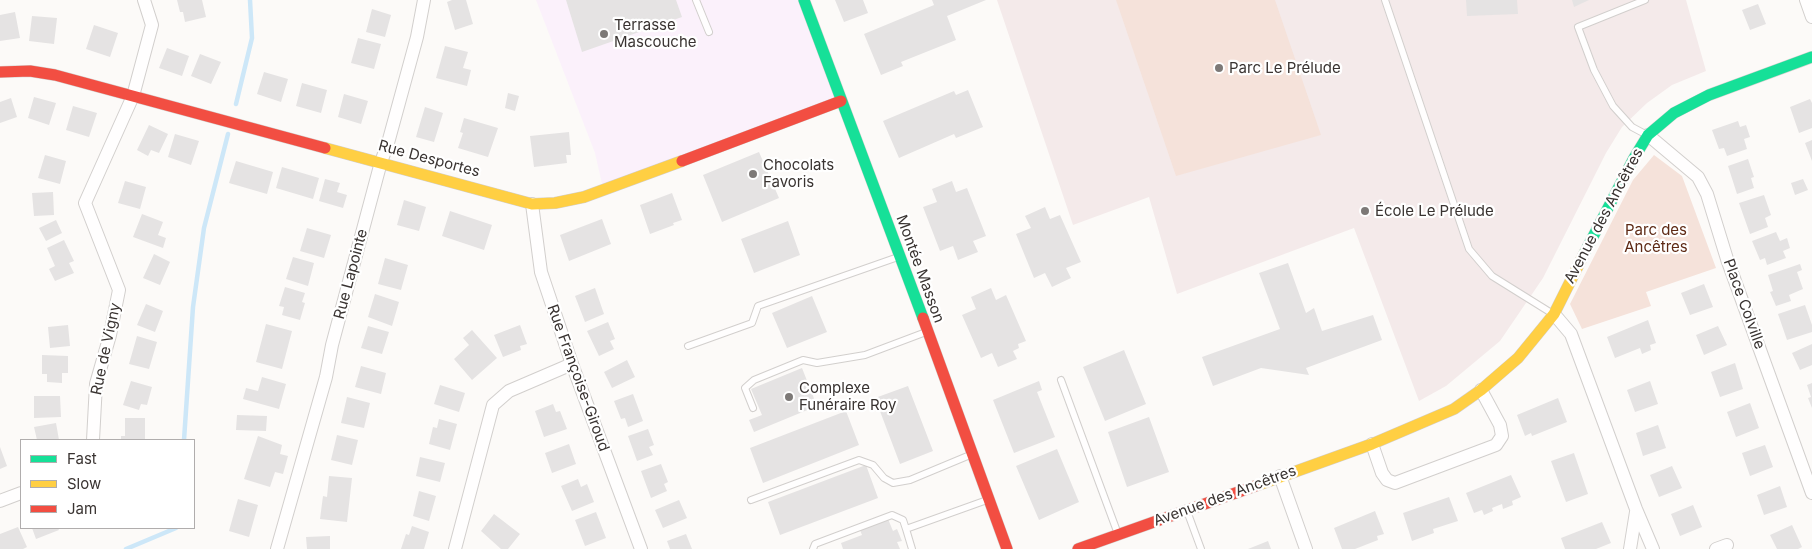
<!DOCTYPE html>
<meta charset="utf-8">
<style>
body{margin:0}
#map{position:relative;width:1812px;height:549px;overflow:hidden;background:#fcfaf8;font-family:Inter,sans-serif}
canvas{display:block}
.legend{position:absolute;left:20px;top:439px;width:175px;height:90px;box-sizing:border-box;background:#fff;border:1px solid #b0adad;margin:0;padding:6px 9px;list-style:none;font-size:15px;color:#393331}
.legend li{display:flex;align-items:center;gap:10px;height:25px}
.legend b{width:25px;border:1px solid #b0adad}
</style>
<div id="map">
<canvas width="1812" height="549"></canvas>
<ul class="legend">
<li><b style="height:6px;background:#16e098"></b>Fast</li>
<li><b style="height:6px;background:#ffcf43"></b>Slow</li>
<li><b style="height:6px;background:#f24e42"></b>Jam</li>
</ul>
</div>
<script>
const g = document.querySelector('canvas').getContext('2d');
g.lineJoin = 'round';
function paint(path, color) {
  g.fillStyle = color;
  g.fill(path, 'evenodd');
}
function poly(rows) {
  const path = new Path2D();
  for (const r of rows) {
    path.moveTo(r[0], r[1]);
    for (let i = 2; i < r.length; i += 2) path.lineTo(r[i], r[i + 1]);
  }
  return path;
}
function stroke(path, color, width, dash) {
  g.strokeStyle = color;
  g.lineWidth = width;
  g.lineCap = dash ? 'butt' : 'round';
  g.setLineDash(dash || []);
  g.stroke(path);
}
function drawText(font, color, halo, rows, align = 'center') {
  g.font = font + ' Inter,sans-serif';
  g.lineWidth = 4.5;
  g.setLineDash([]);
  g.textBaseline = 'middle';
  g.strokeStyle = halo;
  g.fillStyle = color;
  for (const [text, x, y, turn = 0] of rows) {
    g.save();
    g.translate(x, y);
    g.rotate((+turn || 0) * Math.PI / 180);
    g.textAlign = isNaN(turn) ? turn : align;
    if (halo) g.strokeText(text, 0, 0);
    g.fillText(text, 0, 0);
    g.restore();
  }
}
const commercial = poly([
 [536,0,804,0,840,99,603,188,595,153]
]);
const education = poly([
 [997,0,1686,0,1706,71,1672,85,1647,103,1622,127,1606,153,1543,278,1500,341,1446,386,1419,401,1354,228,1177,294,1149,197,1073,225]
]);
const green = poly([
 [1116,0,1275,0,1321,135,1176,176],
 [1654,155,1682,176,1716,268,1646,292,1651,306,1582,329,1570,304,1633,180]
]);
const stream = poly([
 [236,104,252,38,250,0],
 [184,440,193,307,204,228,228,134],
 [126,549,176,528]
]);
const building = poly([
 [177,0,202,0,206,17,185,22,183,12,180,12],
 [452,0,466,0,473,24,455,30,447,2],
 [566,0,676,0,682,17,582,52],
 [835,0,863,0,868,13,844,22],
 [932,0,986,0,947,16,956,40,901,62,903,66,881,75,864,34,934,5],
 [1466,0,1517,0,1518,14,1467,16],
 [1572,0,1589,0,1574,7],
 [1758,4,1766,24,1750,30,1742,10],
 [372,9,391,15,385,37,366,32],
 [15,12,20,38,0,41,0,15],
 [32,16,57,18,54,44,29,41],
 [94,25,118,33,110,57,86,49],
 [358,38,381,44,374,69,351,63],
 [445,46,468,52,463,68,471,70,467,86,436,78],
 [167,48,189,56,182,76,159,68],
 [200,54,221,62,211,84,191,76],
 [264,72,288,79,281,102,257,94],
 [302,83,327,90,321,113,296,106],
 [968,90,983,127,956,138,954,134,899,158,883,121,954,91,956,95],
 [508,93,519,96,515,111,505,108],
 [344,94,368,101,361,124,338,117],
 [34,97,56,103,49,125,28,118],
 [11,98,17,117,0,123,0,102],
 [1810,99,1812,103,1812,128,1799,133,1790,107],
 [73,106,97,113,89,137,66,130],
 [425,107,443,113,434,142,416,137],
 [464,118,498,128,488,157,458,148,463,133,460,132],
 [1738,121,1740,127,1746,125,1750,137,1744,139,1747,149,1727,156,1724,148,1719,149,1712,130],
 [149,125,168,134,159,153,151,150,148,156,137,150],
 [569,132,571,155,566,155,567,163,534,167,530,136],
 [175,134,199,141,191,165,168,157],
 [1812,140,1812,161,1805,143],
 [759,152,779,198,722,222,703,175],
 [45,155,66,161,60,184,38,178],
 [1748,159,1754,177,1751,178,1754,188,1737,194,1728,166],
 [236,161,273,172,267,194,229,183],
 [282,167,319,178,313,199,276,188],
 [325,179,340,183,337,192,347,195,343,208,319,201],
 [1803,179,1808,190,1795,195,1791,183],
 [125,181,146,187,140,209,118,203],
 [952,181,956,192,967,188,986,236,973,241,978,252,958,260,953,246,940,251,923,207,937,202,932,189],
 [53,192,54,215,34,216,32,193],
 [672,193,682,220,673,223,674,225,650,234,640,205],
 [1764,195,1771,215,1765,218,1768,227,1750,234,1739,203],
 [404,200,426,207,419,231,397,225],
 [1045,207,1050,219,1060,215,1081,262,1066,268,1071,278,1052,287,1045,273,1034,278,1016,234,1031,228,1025,216],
 [450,211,492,225,484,250,442,236],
 [142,214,163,222,158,235,166,238,163,248,133,237],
 [602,219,611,244,569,261,560,235],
 [56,220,62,233,46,241,39,228],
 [788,221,800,255,754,273,741,239],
 [307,228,331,235,324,258,300,251],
 [1776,232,1780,241,1787,238,1790,248,1783,251,1786,258,1767,265,1765,258,1760,260,1752,241],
 [64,240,74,261,69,263,74,273,55,281,49,269,55,266,47,248],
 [154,254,170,262,160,285,143,278],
 [293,257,314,263,308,286,286,279],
 [385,258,408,265,401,290,378,284],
 [1288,263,1306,313,1314,308,1322,331,1373,315,1382,340,1306,368,1309,375,1261,368,1213,386,1202,357,1280,329,1259,273],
 [1800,264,1802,270,1797,272,1803,289,1789,295,1791,301,1776,306,1770,292,1773,291,1768,275],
 [1704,284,1713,307,1690,315,1681,293],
 [285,287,305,293,302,302,305,303,300,320,282,315,284,307,279,306],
 [595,288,604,314,585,322,575,296],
 [991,288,996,300,1006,295,1026,341,1018,344,1019,348,1013,351,1017,359,998,367,992,353,981,358,962,315,976,309,971,297],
 [375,294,399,302,392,326,368,317],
 [812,296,827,332,787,348,772,313],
 [146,304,163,311,155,332,137,325],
 [1805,305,1812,325,1812,332,1787,340,1778,314],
 [1648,320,1656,343,1650,345,1651,350,1642,354,1640,348,1615,358,1607,337],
 [608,322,615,339,610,341,614,349,599,356,587,331],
 [266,324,292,331,282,369,256,362],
 [68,325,70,346,50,348,48,327],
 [520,325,527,344,520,346,521,350,503,357,494,335],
 [368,326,389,332,382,354,361,348],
 [1718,326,1727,345,1704,355,1696,335],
 [472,330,497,358,472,380,454,359,469,345,463,338],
 [137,336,157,342,149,369,129,364],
 [1812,344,1812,365,1800,370,1792,353],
 [1124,350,1146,404,1105,421,1083,367],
 [42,355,68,356,68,373,62,373,62,383,47,382,47,374,42,374],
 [627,360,635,377,612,388,604,372],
 [1735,363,1743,389,1720,397,1711,372],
 [361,366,386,373,381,394,355,387],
 [802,368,817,406,754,432,749,420,762,415,751,389],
 [262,377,286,384,279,409,243,399,246,388,258,391],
 [131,381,152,387,147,405,141,404,139,410,123,405],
 [1039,381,1042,390,1037,392,1055,437,1014,453,993,400],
 [1650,381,1658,404,1635,412,1627,390],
 [1812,383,1812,408,1808,398,1811,397,1807,385],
 [440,385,465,393,459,412,434,404],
 [908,386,933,451,900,464,875,398],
 [633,394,643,421,628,427,625,418,621,419,614,401],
 [34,396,60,396,61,417,34,418],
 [347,397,370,403,364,428,341,423],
 [1558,398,1567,422,1532,436,1531,433,1525,436,1517,415],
 [1750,403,1759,428,1736,437,1727,412],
 [553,404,556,412,560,411,567,429,544,437,535,411],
 [846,411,859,445,763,483,750,448],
 [237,415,267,416,266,431,236,430],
 [1149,417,1169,472,1127,487,1108,432],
 [125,418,145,418,145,440,121,440,121,436,125,436],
 [439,419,457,424,450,450,429,444,433,427,437,428],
 [56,423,59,440,37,440,34,427],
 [1658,425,1666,448,1643,456,1636,433],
 [648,429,654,445,649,447,653,455,637,461,628,436],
 [337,435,358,440,352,465,331,460],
 [258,436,282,445,280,454,288,456,283,474,275,472,270,487,244,479],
 [569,444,576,464,552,473,545,453],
 [1765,445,1773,467,1750,476,1742,453],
 [0,447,7,466,0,469],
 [1057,449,1079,502,1039,520,1016,466],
 [1574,453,1588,494,1566,502,1551,461],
 [420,457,445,463,440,482,416,476],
 [661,464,668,482,664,484,667,491,651,498,641,471],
 [866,465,878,498,780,535,768,502],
 [1672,466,1682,488,1659,497,1650,475],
 [1511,475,1521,497,1512,501,1513,505,1503,509,1502,504,1492,508,1493,511,1484,515,1482,510,1474,513,1466,493],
 [329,476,352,478,347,522,320,519,323,496,327,497],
 [578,479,581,487,587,484,594,502,572,511,561,486],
 [1780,486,1787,507,1764,515,1757,495],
 [419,491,436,496,429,521,413,516],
 [1449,497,1458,521,1433,529,1434,533,1412,541,1403,513],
 [238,499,258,505,249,537,229,531],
 [679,500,687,518,663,528,655,510],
 [1693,505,1702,527,1680,536,1671,514],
 [1375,511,1384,534,1377,536,1378,540,1355,549,1342,549,1334,528],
 [596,512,606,538,585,546,575,520],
 [494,514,520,534,508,549,501,549,481,531],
 [888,519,893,531,897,529,902,541,897,542,900,549,843,549,841,543,862,535,860,530],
 [1602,522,1611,543,1596,549,1565,549,1561,538],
 [1792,525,1802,547,1798,549,1777,549,1770,535],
 [412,526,429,532,424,549,401,549,406,534,409,535],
 [18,527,27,547,23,549,0,549,0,534],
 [32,528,58,528,59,530,36,539],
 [686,534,692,549,670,549,667,541],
 [330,536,330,549,307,549,306,537],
 [1268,541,1271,549,1248,549]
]);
const lane = poly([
 [696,0,709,32],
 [1385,0,1469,249,1492,276,1553,314],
 [1645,0,1578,27,1594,70,1613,106,1632,127,1647,135],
 [688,346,752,323,758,306,898,257],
 [1061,380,1118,534],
 [753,408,745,388,754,380,803,360,817,363,865,355,926,332],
 [751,500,859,460,873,465,884,478,893,483,910,480,970,455],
 [1187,511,1201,549],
 [813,549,815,544,892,515,903,520,906,529],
 [912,549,906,529,987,500]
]);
const street = poly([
 [1806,0,1812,17],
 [1648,135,1698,177,1707,194,1727,259,1812,493],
 [532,204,541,272,572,364,641,549],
 [1554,314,1571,334,1636,509,1653,549],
 [93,440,96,384,110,335,119,290,85,203,133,96,152,25,144,0],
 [1372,444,1382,473,1387,480,1395,483,1496,445,1502,436,1500,425,1481,390],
 [1280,476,1306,549],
 [0,501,21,493],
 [277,549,326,377,332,345,381,162,388,143,417,37,424,0],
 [455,549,493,405,509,391,572,364],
 [1630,549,1636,512],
 [1716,549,1727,545]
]);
const fast = poly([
 [804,0,923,318],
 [1584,254,1634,158,1648,135,1674,113,1709,95,1812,57]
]);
const slow = poly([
 [325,148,532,204,555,203,584,197,682,161],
 [1258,485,1372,444,1454,409,1481,390,1518,358,1554,314,1584,254]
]);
const jam = poly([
 [0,72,30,71,55,75,325,148],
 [682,161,841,101],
 [923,318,1007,549],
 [1078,549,1258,485]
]);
const markers = [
 [604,34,5,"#7d7977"],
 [1219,68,5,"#7d7977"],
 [753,174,5,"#7d7977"],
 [1365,211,5,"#7d7977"],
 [789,397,5,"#7d7977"]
];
const poiNames = [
 ["Terrasse",614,25],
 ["Mascouche",614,42],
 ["Parc Le Prélude",1229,68],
 ["Chocolats",763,165],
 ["Favoris",763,182],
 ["École Le Prélude",1375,211],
 ["Complexe",799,388],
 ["Funéraire Roy",799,405]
];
const streetNames = [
 ["Rue Desportes",429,159,15],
 ["Avenue des Ancêtres",1604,216,-62],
 ["Montée Masson",920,269,70],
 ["Rue Lapointe",351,274,-75],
 ["Place Colville",1744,304,70],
 ["Rue de Vigny",106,349,-78],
 ["Rue Françoise-Giroud",578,378,70],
 ["Avenue des Ancêtres",1225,496,-20]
];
const parkNames = [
 ["Parc des",1656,230],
 ["Ancêtres",1656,247]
];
paint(commercial, '#fbf1fb');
paint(education, '#f4eaea');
paint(green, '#f5e2da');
stroke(stream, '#cde7f8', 4.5);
paint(building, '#e5e3e3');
stroke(lane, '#d2cfcd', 8);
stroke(street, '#d2cfcd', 14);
stroke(fast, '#d2cfcd', 12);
stroke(slow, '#d2cfcd', 12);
stroke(jam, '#d2cfcd', 12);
stroke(lane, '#fffefe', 6);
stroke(street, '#fffefe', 12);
stroke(fast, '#16e098', 11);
stroke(slow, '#ffcf43', 11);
stroke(jam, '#f24e42', 11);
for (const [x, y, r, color] of markers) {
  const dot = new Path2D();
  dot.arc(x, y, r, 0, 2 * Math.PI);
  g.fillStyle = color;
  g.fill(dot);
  stroke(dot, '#fff', 2);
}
drawText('15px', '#393331', '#fff', poiNames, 'left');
drawText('15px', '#393331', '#fff', streetNames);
drawText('15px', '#5e2a15', '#fff', parkNames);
</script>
